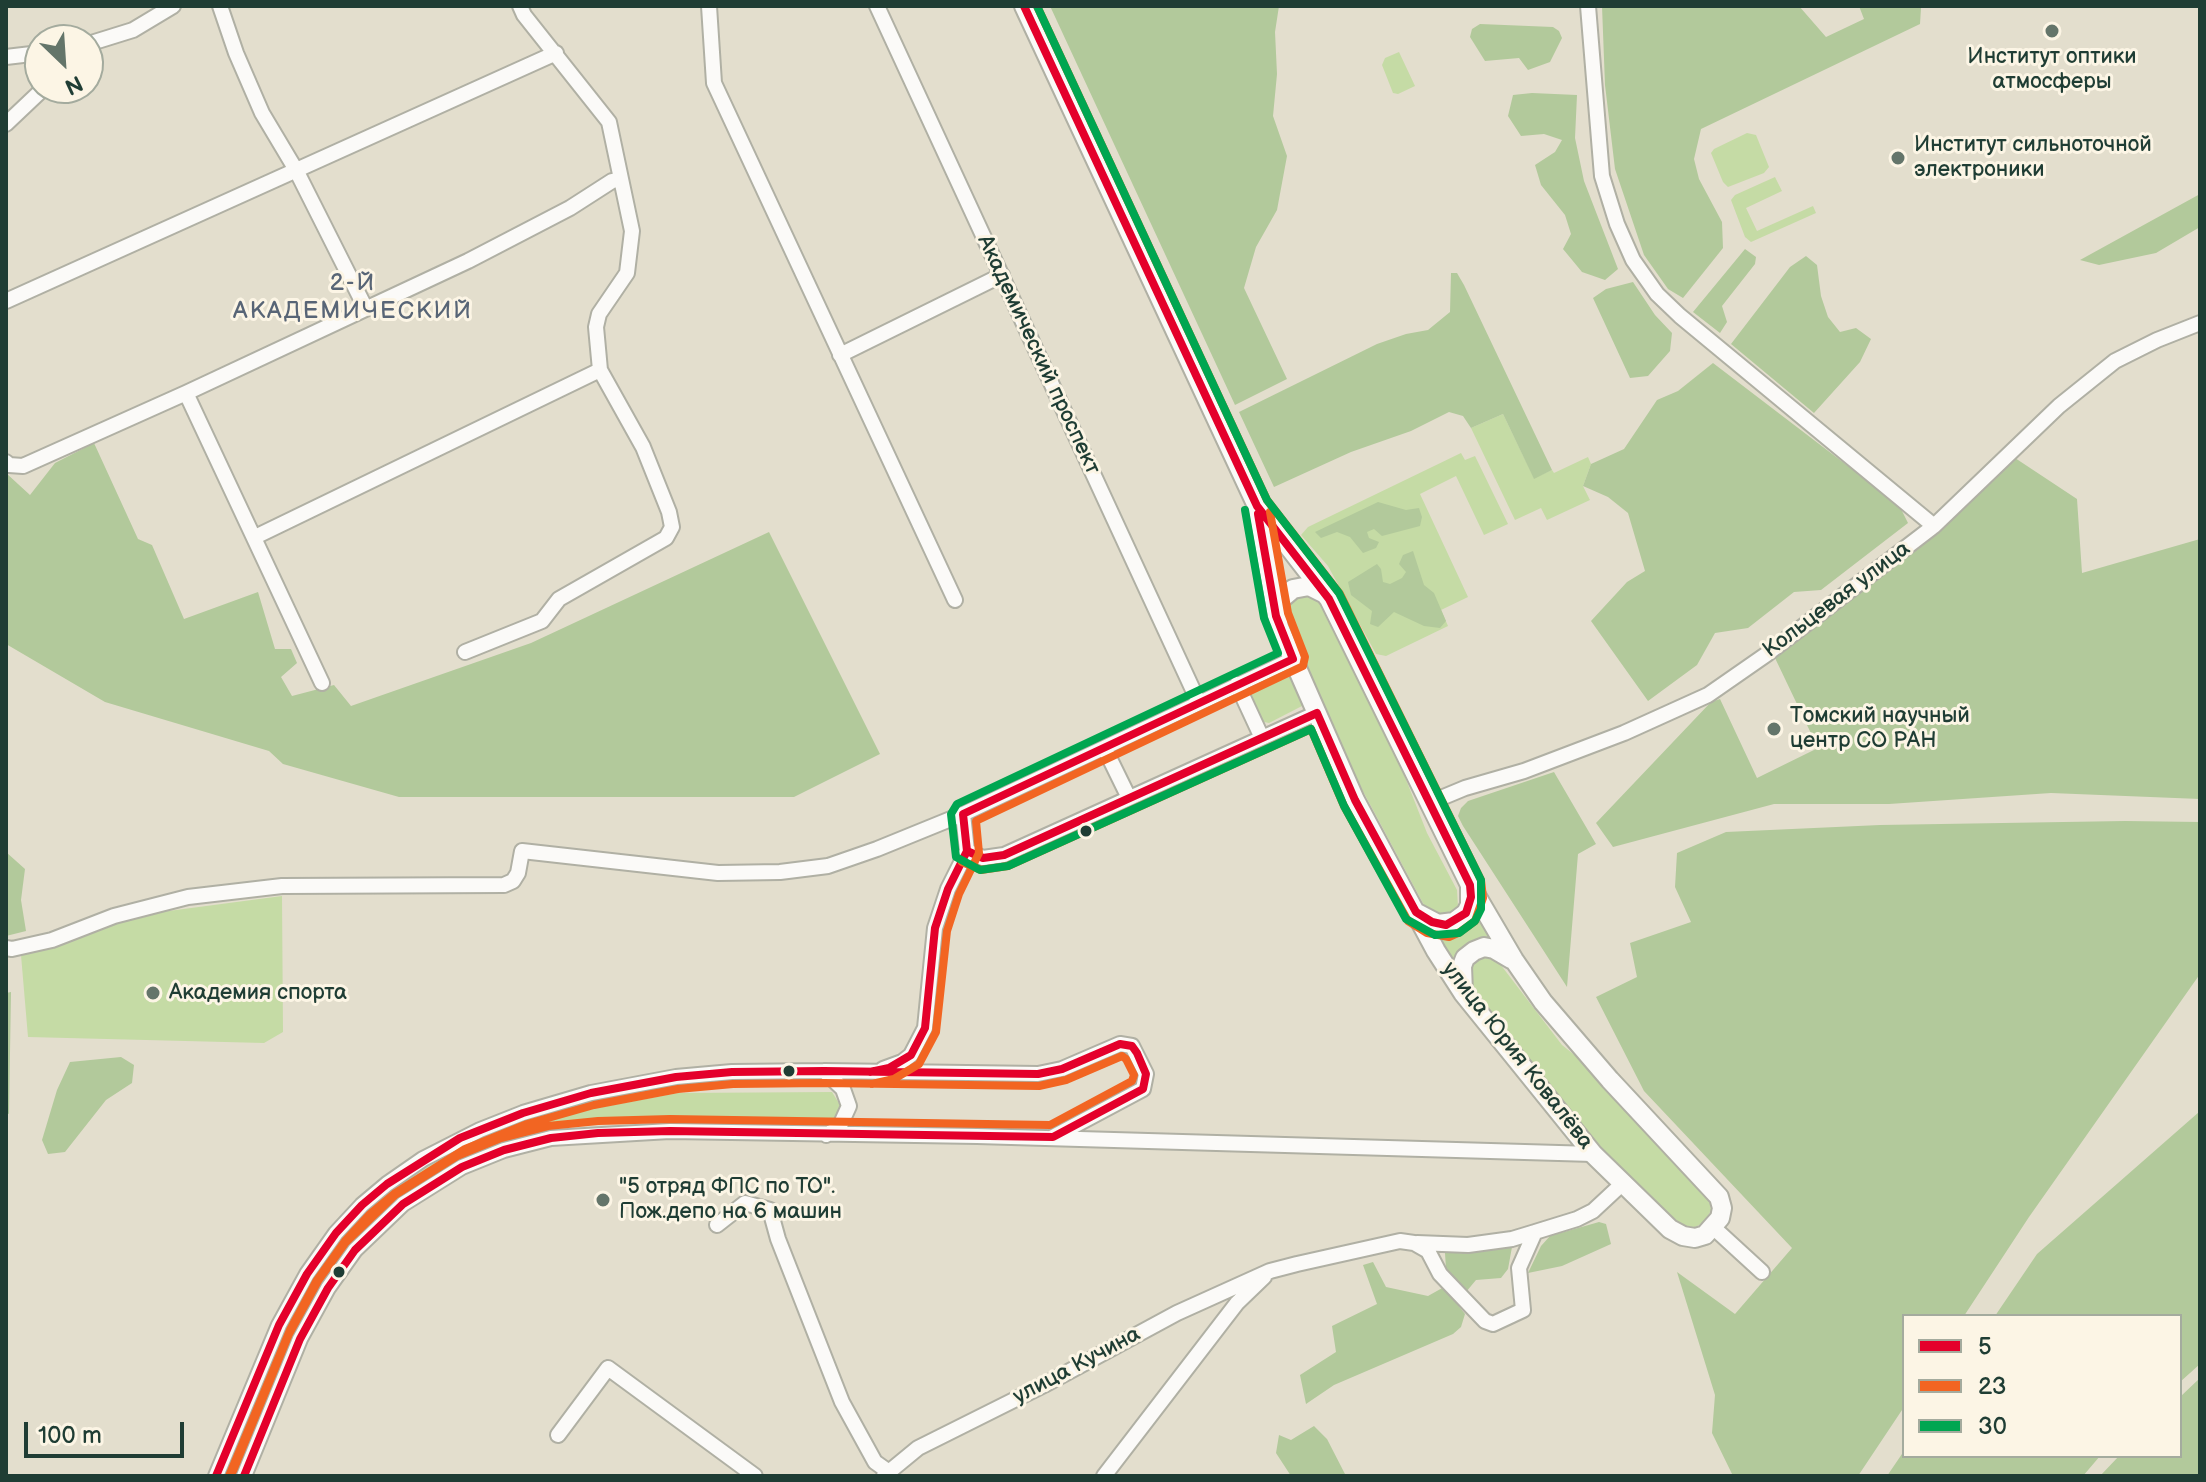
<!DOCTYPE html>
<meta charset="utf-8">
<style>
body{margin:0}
#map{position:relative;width:2206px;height:1482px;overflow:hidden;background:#e3decd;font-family:"Balsamiq Sans",sans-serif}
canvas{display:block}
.frame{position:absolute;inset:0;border:8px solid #1f3d34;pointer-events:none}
.legend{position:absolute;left:1902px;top:1314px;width:280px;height:144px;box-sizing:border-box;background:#fcf5e5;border:2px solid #a4ab9e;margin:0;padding:10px 14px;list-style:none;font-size:24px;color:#1f3d34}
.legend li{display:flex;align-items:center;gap:16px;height:40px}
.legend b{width:40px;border:2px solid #a4ab9e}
.north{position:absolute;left:24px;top:24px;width:80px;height:80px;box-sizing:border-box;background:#fcf5e5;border:2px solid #a4ab9e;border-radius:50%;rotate:155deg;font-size:22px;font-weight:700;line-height:32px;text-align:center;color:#1f3d34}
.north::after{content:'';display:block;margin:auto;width:28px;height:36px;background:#64756a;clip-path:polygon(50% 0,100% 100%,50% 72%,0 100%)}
.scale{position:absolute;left:24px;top:1422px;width:160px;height:36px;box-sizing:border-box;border:4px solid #1f3d34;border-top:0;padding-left:10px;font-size:24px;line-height:28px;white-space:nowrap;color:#1f3d34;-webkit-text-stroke:6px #fcf5e5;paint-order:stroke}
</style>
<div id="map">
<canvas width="2206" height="1482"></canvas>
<div class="frame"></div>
<ul class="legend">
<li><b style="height:10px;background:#e4002b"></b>5</li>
<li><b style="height:10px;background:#f26522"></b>23</li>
<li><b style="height:10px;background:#00a651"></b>30</li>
</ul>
<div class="north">N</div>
<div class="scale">100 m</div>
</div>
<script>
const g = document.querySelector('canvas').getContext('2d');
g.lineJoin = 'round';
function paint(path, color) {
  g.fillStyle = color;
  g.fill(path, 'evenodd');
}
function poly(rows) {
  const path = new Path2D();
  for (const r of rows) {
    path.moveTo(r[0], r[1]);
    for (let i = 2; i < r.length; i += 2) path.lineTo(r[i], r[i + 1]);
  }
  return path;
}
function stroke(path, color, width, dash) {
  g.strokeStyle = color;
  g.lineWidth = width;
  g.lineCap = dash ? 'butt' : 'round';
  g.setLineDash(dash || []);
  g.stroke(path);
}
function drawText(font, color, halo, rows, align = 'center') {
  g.font = font + ' "Balsamiq Sans",sans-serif';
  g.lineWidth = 6;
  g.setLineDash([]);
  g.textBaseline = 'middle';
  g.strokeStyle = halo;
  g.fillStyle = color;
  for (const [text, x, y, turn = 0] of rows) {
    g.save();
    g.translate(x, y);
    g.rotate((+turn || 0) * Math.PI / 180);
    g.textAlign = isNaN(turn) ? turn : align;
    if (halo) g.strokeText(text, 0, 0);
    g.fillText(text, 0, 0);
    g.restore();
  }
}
const green = poly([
 [1399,52,1415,86,1398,94,1393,93,1382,65,1385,58],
 [1747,133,1756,135,1769,167,1764,173,1728,187,1723,182,1711,153,1714,149],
 [1775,177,1782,191,1746,208,1757,231,1813,206,1816,213,1751,242,1745,237,1731,200,1735,195],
 [1503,414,1534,478,1552,470,1554,473,1588,457,1591,464,1583,486,1590,500,1547,520,1541,508,1515,520,1471,428],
 [1461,453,1465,460,1475,456,1508,524,1484,535,1456,476,1420,494,1468,597,1441,610,1448,626,1386,656,1376,654,1328,566,1301,535,1308,527],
 [1309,595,1321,601,1396,754,1427,833,1457,890,1458,907,1445,918,1425,907,1357,780,1290,636,1284,611,1287,605,1297,597],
 [1286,669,1303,702,1302,706,1269,723,1264,722,1260,720,1246,690,1249,683],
 [282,896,283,1032,264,1043,28,1037,21,955,123,917],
 [1475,913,1489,937,1468,944,1461,950,1453,965,1434,933,1451,932,1459,929],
 [1482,957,1497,960,1562,1045,1587,1065,1709,1198,1711,1210,1705,1222,1693,1228,1686,1228,1675,1222,1575,1123,1471,984,1469,967],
 [832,1092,842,1108,837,1119,831,1122,783,1123,599,1120,574,1122,523,1133,479,1148,398,1190,399,1186,429,1166,462,1149,547,1119,597,1108,678,1093],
 [338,1246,342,1246,343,1249,304,1309,299,1306],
 [294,1315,300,1318,233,1476,225,1476]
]);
const forest = poly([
 [1050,6,1279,6,1275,32,1277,74,1273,116,1287,156,1277,210,1256,247,1244,288,1287,379,1235,405],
 [1602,6,1799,6,1826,37,1864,19,1859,6,1920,6,1921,8,1920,24,1701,129,1694,159,1699,179,1722,222,1723,248,1683,298,1668,289,1644,255,1615,169,1605,85],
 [1480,24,1553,27,1559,31,1562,38,1550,62,1528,70,1519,58,1485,61,1470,37,1472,29],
 [1532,93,1577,95,1575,138,1584,181,1618,269,1605,280,1582,272,1563,249,1571,234,1565,215,1541,185,1535,165,1555,152,1562,140,1544,134,1521,136,1508,116,1513,95],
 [2200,194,2200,227,2156,253,2099,265,2080,260],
 [1745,249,1756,257,1755,264,1722,306,1727,322,1720,333,1693,312],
 [1806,256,1817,265,1821,296,1828,317,1840,332,1856,328,1871,339,1860,362,1814,413,1731,344,1790,267],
 [1451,273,1457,273,1464,285,1552,470,1534,479,1503,414,1471,428,1463,416,1449,412,1411,431,1351,452,1274,487,1239,412,1377,344,1406,334,1428,330,1450,312],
 [1633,282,1655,315,1672,333,1670,351,1648,376,1630,378,1593,298,1606,289],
 [1713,363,1899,505,1908,523,1821,590,1794,592,1748,628,1715,633,1697,665,1648,701,1591,621,1627,582,1645,571,1628,513,1608,497,1583,486,1591,464,1624,449,1657,400,1678,391],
 [94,443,138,539,152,545,184,619,258,592,275,649,291,649,297,663,281,677,292,696,334,685,351,706,531,643,769,532,880,754,794,797,399,797,283,764,269,751,105,702,6,644,6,473,30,495,55,463],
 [2015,458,2077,499,2082,573,2200,539,2200,799,2051,793,1889,804,1774,804,1613,847,1596,823,1711,702,1720,699,1757,778,1818,748,1775,658,1940,531],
 [1378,502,1406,510,1419,508,1422,517,1420,526,1382,536,1374,529,1367,532,1369,538,1379,542,1376,548,1363,553,1350,537,1337,532,1321,538,1315,532],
 [1413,551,1424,585,1434,593,1446,621,1440,628,1424,626,1394,612,1378,627,1370,624,1372,611,1351,595,1348,582,1377,564,1381,569,1383,582,1390,584,1402,578,1406,572,1399,564,1403,555],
 [1554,772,1596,844,1578,854,1567,987,1463,826,1458,816,1461,808,1468,801],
 [2125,821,2200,822,2200,974,2029,1217,1964,1316,1904,1316,1904,1407,1858,1476,1733,1476,1712,1433,1715,1395,1677,1272,1735,1314,1792,1248,1644,1091,1596,997,1637,977,1630,943,1691,922,1675,887,1677,853,1726,832,1880,825],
 [6,852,25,869,21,900,26,931,6,936],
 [11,992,9,1114,6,1113,6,993],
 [121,1057,134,1065,132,1083,106,1100,65,1152,48,1154,42,1140,57,1090,70,1062],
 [2199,1112,2200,1364,2180,1382,2180,1316,1995,1316,2037,1254],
 [1599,1222,1606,1224,1611,1244,1562,1266,1528,1273,1541,1246,1550,1236],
 [1512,1247,1508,1269,1501,1278,1476,1280,1466,1292,1446,1269,1445,1253],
 [1373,1262,1386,1287,1428,1296,1444,1287,1465,1314,1461,1327,1453,1334,1334,1385,1306,1404,1300,1375,1336,1352,1332,1326,1377,1304,1363,1265],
 [2200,1378,2200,1476,2100,1476,2119,1456,2180,1456,2180,1397],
 [1314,1426,1327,1439,1346,1476,1291,1476,1276,1453,1279,1435,1291,1440],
 [1904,1451,1904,1456,2100,1456,2083,1476,1887,1476]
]);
const minor = poly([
 [220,6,236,53,262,113,296,170,366,309],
 [709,6,714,83,955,600],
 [877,6,1199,703],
 [1588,6,1602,176,1617,224,1633,260,1657,294,1680,316,1934,526],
 [88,44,133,30,173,6],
 [6,57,40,53],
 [6,124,44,88],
 [6,301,556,53],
 [840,355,1002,275],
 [186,393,322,683],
 [6,462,9,465,23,466,186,393,468,261,570,208,612,181,621,179],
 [255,537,600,370],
 [465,652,542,621,559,599,666,538,672,527,669,512,643,447,600,370,596,327,599,314,627,273,632,231,609,122,524,15,520,6],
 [1237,684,1262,738],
 [1105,749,1129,798],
 [1429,803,1465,788,1524,771,1624,733,1708,695,1767,654,1934,526,2059,406,2115,361,2157,340,2200,323],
 [967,851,983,858,1004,855,1317,713],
 [6,948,12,949,52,940,114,916,188,897,282,886,504,885,513,881,518,873,522,851,718,873,780,872,828,866,877,849,963,814,1293,659],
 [883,1069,902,1062,911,1055,925,1028,935,928,948,889,967,851,963,814],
 [824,1071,843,1089,849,1106,839,1128,826,1135],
 [717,1225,745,1203,770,1210,778,1239,842,1402,875,1462,889,1472],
 [1714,1228,1762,1272],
 [1417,1243,1468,1245,1512,1239,1535,1232],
 [558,1435,608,1368,755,1476],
 [216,1476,279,1325,307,1274,336,1233,362,1205,387,1184,423,1159,480,1130,523,1113,591,1093,676,1077,732,1072,824,1071,1038,1074,1062,1069,1120,1044,1132,1046,1146,1074,1143,1089,1053,1137],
 [244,1476,300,1339,328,1288,355,1250,403,1204,462,1167,504,1150,551,1138,670,1131,977,1136,1593,1154],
 [884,1476,918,1448,1044,1385,1177,1313,1270,1271,1297,1264,1400,1241,1414,1243,1428,1251,1440,1274,1485,1321,1493,1324,1523,1310,1519,1268,1535,1232,1577,1219,1593,1211,1622,1184],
 [1104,1476,1237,1303,1264,1277]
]);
const major = poly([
 [1024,6,1257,506,1329,599,1470,885,1514,960,1543,1002,1610,1080,1719,1197,1722,1208,1720,1218,1705,1235,1695,1238,1683,1236,1670,1229,1593,1154,1463,993,1436,951,1355,800,1279,627,1257,506],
 [1277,614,1280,600,1293,589,1309,586,1325,594],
 [1417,913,1438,924,1454,922,1466,913,1470,905,1470,885],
 [1463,992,1462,966,1465,958,1474,951,1484,947,1494,949,1511,959]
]);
const bus1 = poly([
 [967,851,983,858,1004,855,1317,713,1355,800,1416,912,1432,922,1446,925,1466,913,1471,897,1470,885,1329,599,1257,506,1024,6],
 [870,1072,889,1068,911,1055,925,1028,935,928,948,889,967,851,963,814,1293,659,1276,616,1258,514],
 [216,1476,279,1325,307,1274,336,1233,362,1205,387,1184,460,1138,523,1113,591,1093,676,1077,732,1072,824,1071,1038,1074,1062,1069,1120,1044,1132,1046,1137,1053,1146,1074,1143,1089,1053,1137,670,1131,598,1133,551,1138,504,1150,462,1167,403,1204,355,1250,328,1288,300,1339,244,1476]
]);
const bus2 = poly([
 [962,862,981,870,1008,866,1311,729,1344,806,1408,921,1427,933,1449,937,1460,932,1475,921,1483,898,1481,880,1340,594,1267,500,1037,6],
 [872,1084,894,1079,919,1064,936,1032,947,931,959,894,979,853,976,821,1303,666,1305,657,1288,613,1270,512],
 [229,1476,290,1330,317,1280,345,1241,370,1214,394,1194,465,1149,527,1124,594,1105,678,1089,733,1084,824,1083,1039,1086,1066,1080,1122,1056,1126,1059,1134,1075,1132,1081,1050,1125,670,1119,598,1121,548,1126,501,1138,457,1156,395,1195,346,1242,318,1281,289,1334,233,1471]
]);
const bus3 = poly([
 [1037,6,1267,500,1339,593,1481,880,1481,909,1475,921,1459,933,1435,935,1406,919,1344,806,1311,729,1008,866,980,870,956,857,951,814,957,804,1278,653,1264,618,1245,510]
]);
const markers = [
 [2052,31,8,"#64756a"],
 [1898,158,8,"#64756a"],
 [1774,729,8,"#64756a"],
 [1086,831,7,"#1f3d34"],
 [153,993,8,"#64756a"],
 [789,1071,7,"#1f3d34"],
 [603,1200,8,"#64756a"],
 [339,1272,7,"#1f3d34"]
];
const poiNames = [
 ["Институт оптики",2052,57,"center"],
 ["атмосферы",2052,82,"center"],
 ["Институт сильноточной",1914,145],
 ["электроники",1914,170],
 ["Томский научный",1790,716],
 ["центр СО РАН",1790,741],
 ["Академия спорта",169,993],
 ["\"5 отряд ФПС по ТО\".",619,1187],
 ["Пож.депо на 6 машин",619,1212]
];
const streetNames = [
 ["Академический проспект",1038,355,65],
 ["Кольцевая улица",1837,600,-37],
 ["улица Юрия Ковалёва",1517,1056,52],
 ["улица Кучина",1077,1366,-28]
];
const neighbourhoodNames = [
 ["2-Й",353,284],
 ["АКАДЕМИЧЕСКИЙ",353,312]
];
paint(green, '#c5dba5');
paint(forest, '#b2c99b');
stroke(minor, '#b0b0a4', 18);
stroke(major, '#b0b0a4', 22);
stroke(minor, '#fbfaf8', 14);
stroke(major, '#fbfaf8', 18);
stroke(bus1, '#e4002b', 8);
stroke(bus2, '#f26522', 8);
stroke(bus3, '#00a651', 8);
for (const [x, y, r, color] of markers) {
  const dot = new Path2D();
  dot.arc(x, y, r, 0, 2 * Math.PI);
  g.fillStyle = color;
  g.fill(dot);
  stroke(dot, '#fcf5e5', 3);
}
drawText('22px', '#1f3d34', '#fcf5e5', poiNames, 'left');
drawText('22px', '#1f3d34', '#fcf5e5', streetNames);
g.letterSpacing = '2px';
drawText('24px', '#586576', '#fcf5e5', neighbourhoodNames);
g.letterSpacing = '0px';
</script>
